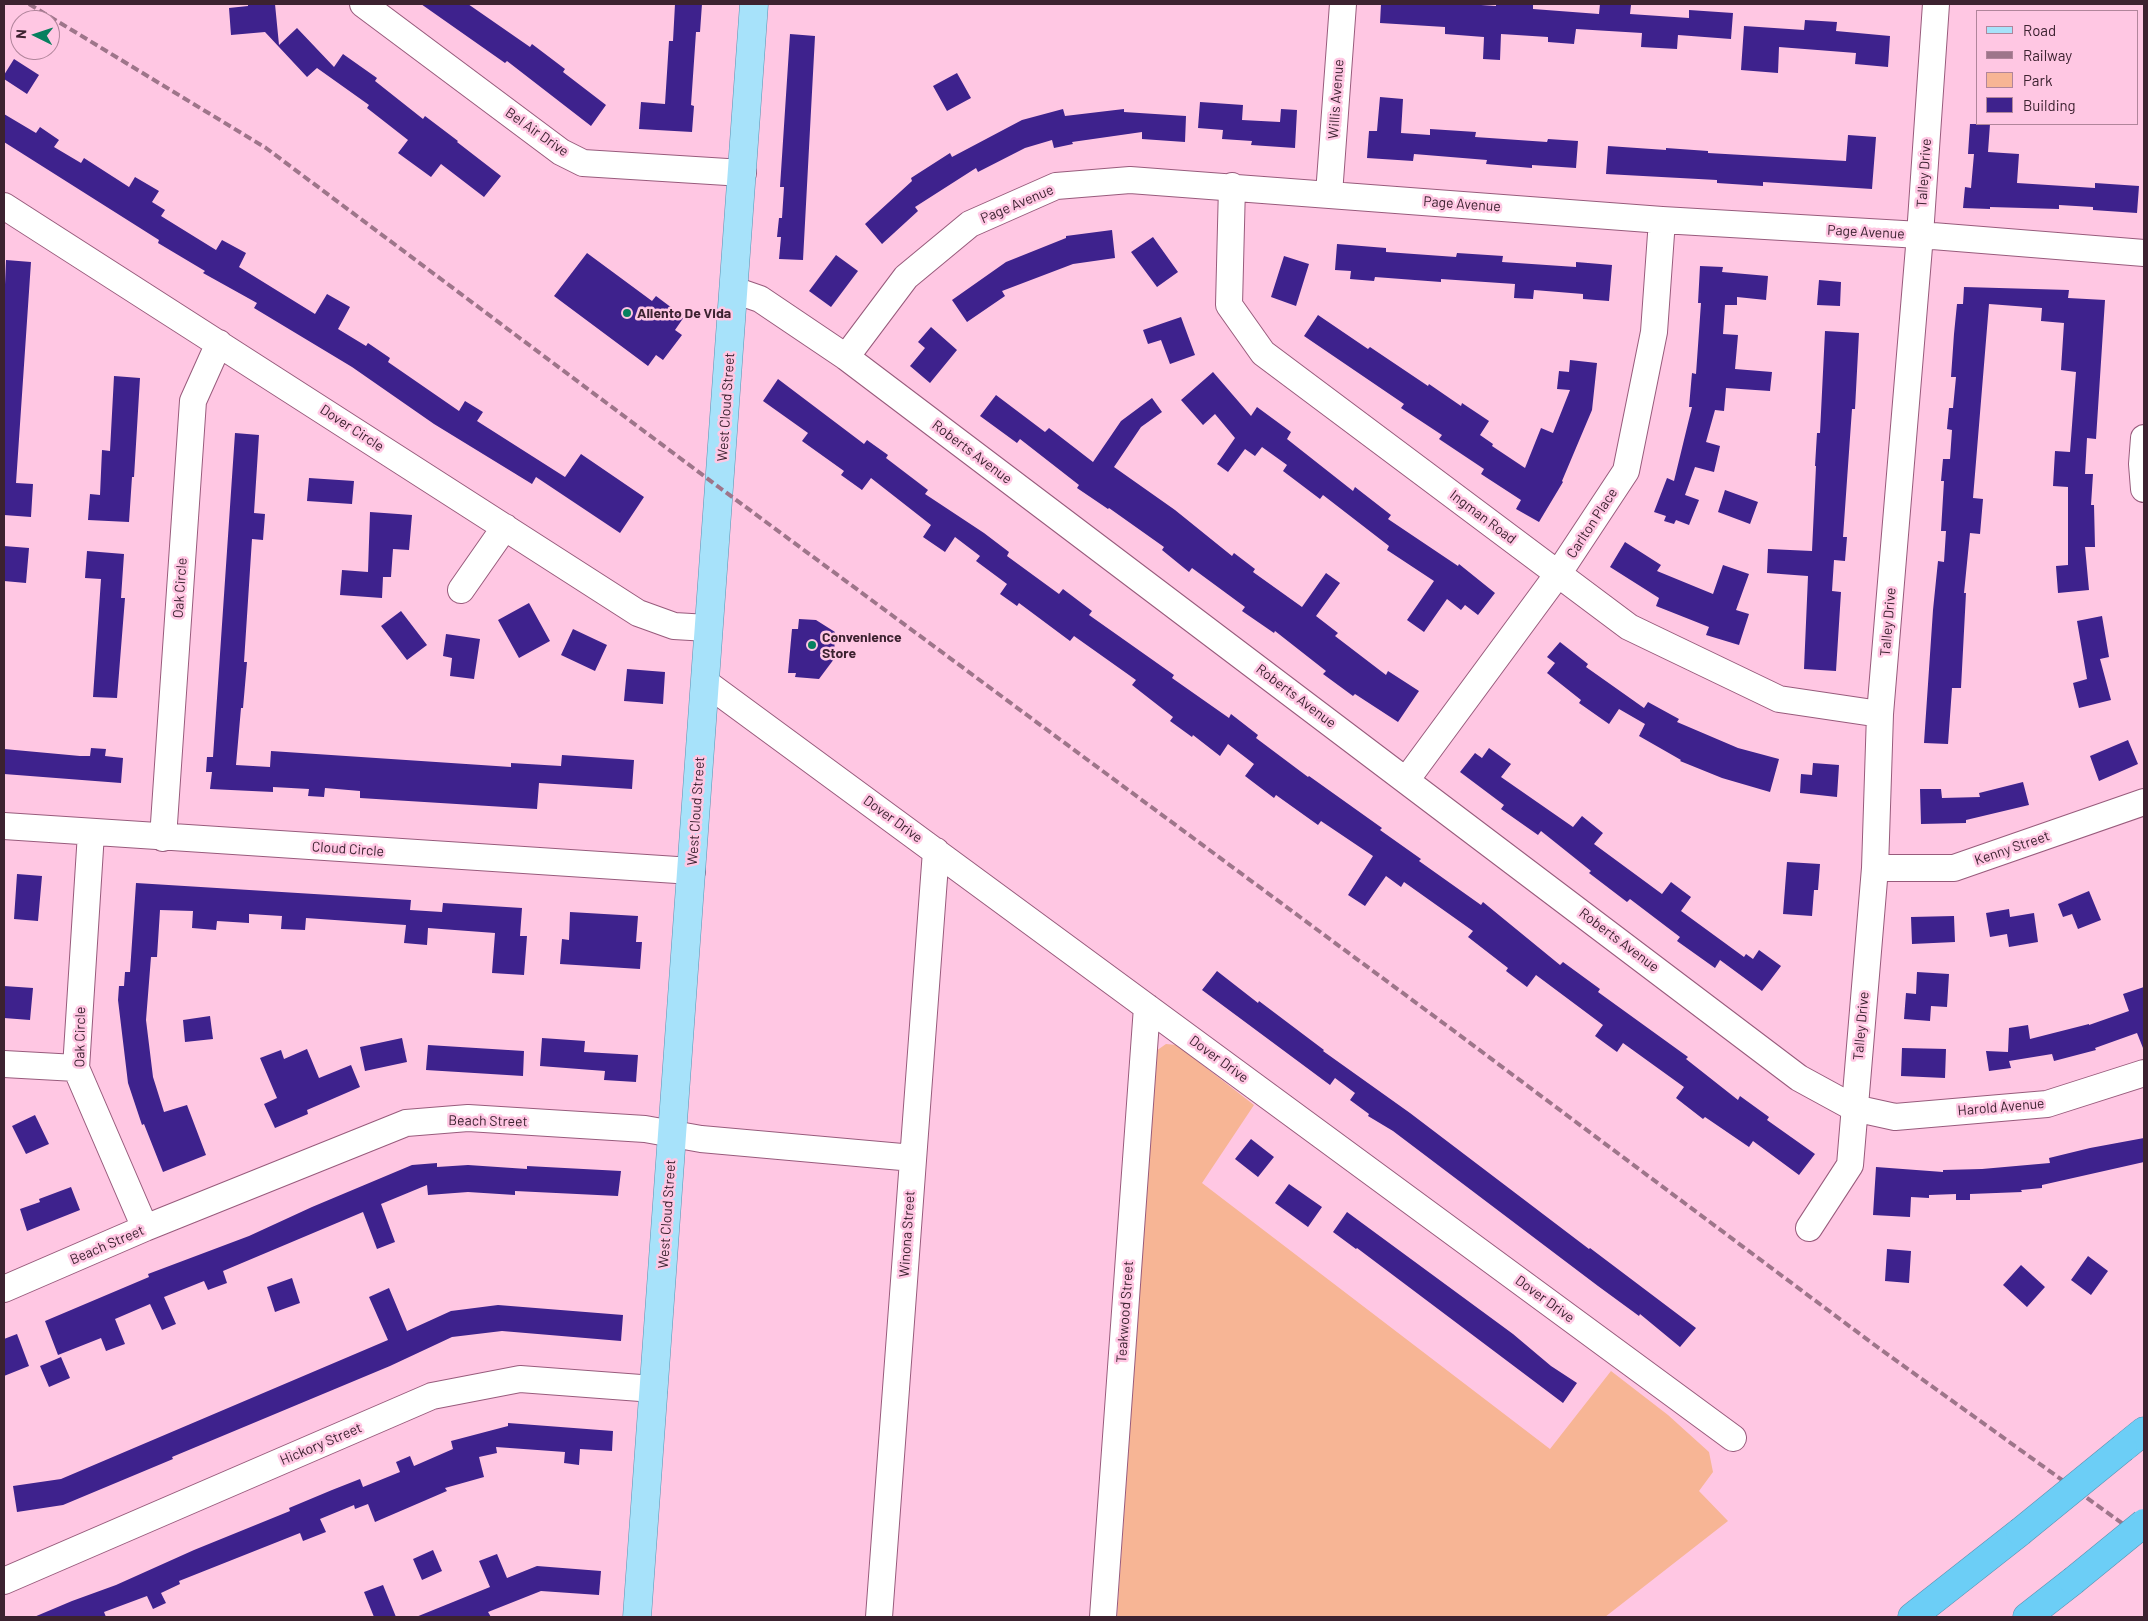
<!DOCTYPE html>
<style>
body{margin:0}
#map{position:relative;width:2148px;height:1621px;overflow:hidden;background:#ffc7e3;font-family:Barlow,sans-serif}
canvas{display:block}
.frame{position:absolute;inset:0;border:5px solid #3c2230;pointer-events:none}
.legend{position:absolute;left:1976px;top:10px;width:162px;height:115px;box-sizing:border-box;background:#ffc7e3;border:1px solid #b1859b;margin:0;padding:6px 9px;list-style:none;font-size:15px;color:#3c2230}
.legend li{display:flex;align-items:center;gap:10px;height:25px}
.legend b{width:25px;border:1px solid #b1859b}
.north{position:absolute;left:10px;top:10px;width:50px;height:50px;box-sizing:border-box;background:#ffc7e3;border:1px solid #b1859b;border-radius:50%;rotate:274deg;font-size:14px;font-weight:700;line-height:20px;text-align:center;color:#3c2230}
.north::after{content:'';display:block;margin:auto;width:18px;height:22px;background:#07805f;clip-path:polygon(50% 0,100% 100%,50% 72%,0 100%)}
</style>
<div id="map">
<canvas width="2148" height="1621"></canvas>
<div class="frame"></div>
<ul class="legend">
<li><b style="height:6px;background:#a7e2fa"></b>Road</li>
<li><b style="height:6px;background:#9e758a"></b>Railway</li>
<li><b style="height:14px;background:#f7b595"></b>Park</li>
<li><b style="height:14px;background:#3e228d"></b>Building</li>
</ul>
<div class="north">N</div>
</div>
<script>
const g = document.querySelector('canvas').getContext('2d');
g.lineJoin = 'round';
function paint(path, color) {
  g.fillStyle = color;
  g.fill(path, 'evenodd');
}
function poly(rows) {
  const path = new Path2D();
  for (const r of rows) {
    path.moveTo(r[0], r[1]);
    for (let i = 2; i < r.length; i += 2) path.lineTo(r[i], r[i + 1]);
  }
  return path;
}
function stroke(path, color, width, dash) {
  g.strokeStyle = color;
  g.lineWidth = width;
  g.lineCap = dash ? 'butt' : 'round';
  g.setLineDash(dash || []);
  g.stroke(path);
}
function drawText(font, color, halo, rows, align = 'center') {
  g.font = font + ' Barlow,sans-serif';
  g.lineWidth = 5;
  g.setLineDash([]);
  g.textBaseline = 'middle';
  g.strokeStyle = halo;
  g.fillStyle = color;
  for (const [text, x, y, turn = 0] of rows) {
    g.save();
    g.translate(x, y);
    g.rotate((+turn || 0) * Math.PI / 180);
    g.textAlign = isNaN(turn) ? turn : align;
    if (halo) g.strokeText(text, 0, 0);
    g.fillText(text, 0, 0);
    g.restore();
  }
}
const green = poly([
 [1166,1044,1177,1045,1254,1105,1202,1183,1550,1449,1611,1371,1668,1415,1709,1452,1713,1472,1699,1491,1728,1521,1605,1617,1117,1617,1156,1051]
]);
const building = poly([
 [248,4,275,4,279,45,297,28,334,67,343,54,377,78,375,81,423,119,425,116,458,141,457,142,501,176,484,197,441,164,431,177,398,153,408,140,367,108,369,105,317,68,307,77,265,32,231,35,229,8,248,6],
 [421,4,468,4,530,47,532,44,565,69,563,72,606,105,591,126,507,61,505,63],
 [675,4,702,4,700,32,696,32,691,105,694,106,692,132,639,129,641,102,665,104,669,41,673,41],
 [1381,4,1466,4,1496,6,1496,4,1533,4,1533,9,1599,14,1600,4,1613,4,1631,5,1630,14,1689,18,1689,10,1733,13,1731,39,1678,35,1677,49,1641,47,1642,33,1576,29,1574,44,1548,42,1548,37,1501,34,1500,60,1483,59,1484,37,1445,34,1445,27,1380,23],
 [1805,20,1837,22,1836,31,1890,36,1888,67,1855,64,1856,53,1779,47,1778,73,1741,70,1744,26,1804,30],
 [790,34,815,36,803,260,779,259,781,237,777,237,779,218,782,218,784,187,780,187],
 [14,59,39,75,27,94,4,79,4,75],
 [957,73,971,98,947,111,933,86],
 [1380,97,1403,99,1401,133,1430,135,1430,129,1476,132,1475,137,1547,142,1548,139,1578,141,1576,168,1532,165,1532,168,1486,164,1487,160,1414,154,1413,161,1367,158,1369,131,1377,131],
 [1200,102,1243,105,1242,120,1280,122,1281,109,1297,110,1295,148,1251,145,1252,141,1222,139,1223,130,1198,128],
 [1063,109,1065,116,1124,109,1124,112,1186,116,1185,142,1142,139,1142,132,1072,142,1073,144,1054,148,1052,140,1025,148,978,172,976,168,915,207,918,211,882,244,865,224,912,181,911,178,950,153,952,157,1022,120],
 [4,114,36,133,40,127,59,140,54,147,81,163,84,158,129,187,135,177,159,191,152,202,165,210,161,216,216,250,222,240,246,253,239,267,315,314,327,294,350,307,338,329,366,346,368,343,390,358,388,362,459,411,465,401,483,412,477,421,565,477,581,454,644,497,620,533,536,477,532,484,434,424,352,367,254,308,257,303,203,273,205,271,158,243,159,240,4,142],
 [1970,124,1990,124,1988,152,2019,154,2017,183,2095,188,2095,183,2139,186,2137,213,2093,210,2093,207,2059,205,2059,209,1990,207,1990,209,1963,208,1965,187,1971,188,1974,154,1968,154],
 [1848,135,1876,137,1872,189,1763,182,1763,186,1717,183,1717,180,1606,174,1608,146,1666,150,1666,148,1708,151,1708,153,1846,161],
 [1112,230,1115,258,1073,264,1002,291,1005,296,967,322,952,300,1006,262,1066,238,1066,236],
 [1153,237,1178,272,1157,287,1131,252],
 [1337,244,1386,248,1386,252,1456,257,1457,253,1503,256,1502,262,1576,267,1576,262,1612,265,1609,301,1583,299,1583,294,1534,290,1533,299,1514,298,1515,284,1441,279,1441,282,1375,277,1374,281,1350,279,1351,271,1335,270],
 [587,253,652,301,656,296,684,317,675,330,682,335,663,360,656,355,648,366,554,296],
 [836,255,858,271,831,307,809,291],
 [1284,256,1309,264,1296,306,1271,297],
 [6,260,31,262,16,483,33,484,31,517,4,515,4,309],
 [1700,266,1723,267,1722,272,1768,276,1766,300,1737,297,1737,305,1725,305,1723,334,1738,335,1735,369,1772,372,1770,391,1726,388,1724,411,1715,410,1706,442,1720,446,1714,472,1695,467,1685,495,1699,500,1689,525,1676,520,1674,524,1664,521,1666,516,1654,512,1667,478,1674,481,1692,407,1689,407,1692,373,1696,374,1701,303,1698,303],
 [1819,280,1841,282,1840,306,1817,305],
 [1964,287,2069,290,2068,298,2105,300,2096,439,2087,438,2085,474,2093,474,2091,505,2094,505,2095,547,2085,547,2089,590,2058,593,2056,566,2068,565,2068,487,2053,486,2055,451,2070,452,2076,372,2061,370,2064,323,2041,321,2042,308,1989,304,1973,498,1983,499,1980,534,1970,533,1964,593,1966,593,1961,688,1952,688,1948,744,1924,743,1933,610,1938,561,1944,562,1946,531,1941,531,1944,481,1941,481,1943,459,1950,459,1952,430,1947,429,1949,408,1953,408,1956,377,1951,377,1954,334,1957,304,1963,304],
 [1318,315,1368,349,1370,347,1428,386,1429,384,1461,406,1462,403,1489,421,1480,435,1493,444,1492,446,1525,468,1541,428,1553,433,1570,390,1557,389,1559,371,1569,372,1570,360,1597,363,1592,410,1562,481,1563,482,1539,522,1516,509,1521,500,1481,474,1484,469,1439,439,1442,435,1401,408,1404,404,1304,336],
 [1181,317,1195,355,1170,364,1161,340,1148,344,1143,330],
 [931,327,957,350,930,383,910,366,925,348,918,342],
 [1825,331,1859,333,1855,409,1852,409,1843,537,1847,537,1845,561,1834,560,1832,591,1841,592,1836,671,1804,669,1808,576,1767,573,1768,549,1812,551,1816,466,1815,466,1817,433,1820,433],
 [1213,372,1251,416,1257,407,1291,432,1287,439,1353,491,1355,487,1391,515,1388,519,1458,566,1459,564,1495,593,1478,615,1465,605,1461,610,1447,599,1424,632,1407,620,1434,581,1387,550,1389,546,1323,495,1320,499,1283,471,1287,465,1262,447,1255,456,1245,449,1228,472,1217,464,1235,438,1215,414,1203,425,1181,400],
 [114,376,140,378,134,477,132,477,129,522,88,520,90,494,100,495,102,450,110,451],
 [778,379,864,444,867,440,888,455,886,458,928,490,925,494,984,533,1009,552,1007,556,1059,594,1063,589,1092,611,1089,615,1174,675,1172,678,1229,718,1231,714,1258,735,1256,738,1308,777,1309,776,1382,828,1380,830,1421,859,1419,861,1481,905,1483,902,1560,965,1563,962,1600,989,1598,992,1688,1057,1686,1059,1738,1100,1740,1096,1769,1117,1767,1120,1815,1154,1799,1175,1753,1141,1749,1147,1705,1117,1703,1119,1676,1098,1684,1087,1623,1043,1617,1052,1595,1036,1603,1025,1536,975,1527,987,1506,971,1508,968,1468,937,1473,931,1404,882,1401,887,1386,876,1365,906,1348,895,1373,856,1321,821,1318,825,1276,795,1274,798,1245,776,1254,764,1228,744,1220,756,1193,735,1192,737,1170,721,1173,717,1132,685,1136,680,1074,636,1070,641,1019,603,1017,606,1000,594,1007,584,976,561,980,556,955,537,945,552,923,537,931,525,871,478,862,490,841,475,844,471,802,441,808,433,763,401],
 [996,395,1045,432,1049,428,1093,462,1121,421,1152,398,1162,412,1141,427,1114,467,1175,510,1232,556,1234,553,1255,569,1253,572,1302,607,1326,573,1340,583,1316,616,1338,633,1335,636,1386,675,1388,671,1419,691,1398,722,1355,694,1353,696,1323,674,1326,671,1275,631,1274,633,1242,611,1245,607,1192,568,1189,572,1162,550,1164,547,1109,508,1108,509,1077,488,1079,485,1020,439,1017,443,980,416],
 [235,433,259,435,254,513,265,514,263,540,252,539,244,662,247,662,243,708,241,708,236,765,270,767,271,751,511,767,511,763,561,766,562,755,634,760,632,789,539,783,537,809,360,798,360,791,325,788,324,797,308,796,309,789,273,787,273,792,210,789,212,772,206,772,207,757,213,757],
 [309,478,354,481,352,504,307,501],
 [1725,490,1758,502,1750,524,1718,512],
 [370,512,412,515,409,550,393,549,391,577,383,577,382,598,340,595,342,570,368,572],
 [1625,542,1661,565,1657,571,1713,594,1723,565,1749,574,1736,610,1749,614,1739,645,1706,635,1709,627,1656,606,1659,598,1610,567],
 [4,546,29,548,26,583,4,581],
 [87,551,124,554,121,598,125,598,117,698,93,697,101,579,85,578],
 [529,603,550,641,519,658,498,620],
 [401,611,427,645,407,660,381,626],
 [2102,616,2109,657,2100,659,2111,700,2079,708,2073,683,2087,679,2077,621],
 [799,619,816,620,835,632,834,659,819,679,795,677,796,673,788,673,792,629,798,629],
 [573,629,607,645,595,671,561,655],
 [446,634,480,639,474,679,450,676,452,658,443,656],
 [1560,642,1588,664,1586,667,1644,708,1648,702,1679,719,1677,722,1738,748,1779,759,1770,792,1722,778,1680,761,1681,760,1639,736,1645,724,1619,709,1609,724,1579,703,1581,700,1547,673,1555,663,1547,657],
 [627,669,665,672,663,704,624,701],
 [2128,740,2138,764,2099,781,2090,756],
 [91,748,106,749,105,756,123,758,121,783,4,774,4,749,80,756,90,756],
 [1489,748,1511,764,1501,777,1573,827,1582,816,1603,833,1594,844,1662,894,1671,882,1691,897,1681,911,1744,957,1746,954,1753,959,1759,950,1781,966,1762,991,1720,960,1715,968,1677,941,1680,937,1630,899,1627,902,1589,873,1591,871,1541,831,1538,835,1501,809,1504,805,1460,772,1475,753,1482,758],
 [1813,763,1839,765,1837,797,1800,793,1801,774,1812,775],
 [2023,782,2029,805,1966,820,1966,823,1921,824,1920,789,1941,789,1942,798,1980,797,1979,793],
 [1787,862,1820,864,1818,890,1814,890,1812,916,1783,914],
 [17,874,42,876,38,921,14,919],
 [136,883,411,900,410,910,442,912,443,903,522,908,520,936,527,936,524,975,492,973,495,933,428,928,427,945,404,943,406,925,306,918,305,930,281,929,282,916,249,914,249,923,217,921,216,930,192,928,193,911,160,910,157,957,151,957,146,1020,153,1077,164,1112,187,1105,206,1155,163,1172,144,1124,142,1125,128,1083,118,1000,119,986,124,986,125,972,130,972],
 [2089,891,2101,920,2078,929,2072,914,2063,917,2058,904],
 [2009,909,2010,917,2034,913,2038,942,2009,947,2007,934,1990,937,1986,913],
 [570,912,638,916,636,942,642,942,640,969,560,964,562,939,569,940],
 [1954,916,1955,942,1912,944,1911,917],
 [1217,971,1258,1003,1259,1001,1324,1050,1323,1051,1410,1113,1589,1249,1590,1248,1696,1328,1680,1347,1640,1314,1639,1316,1598,1286,1393,1131,1368,1116,1369,1114,1350,1100,1355,1093,1335,1078,1330,1085,1202,990],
 [1917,972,1949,974,1947,1007,1931,1006,1930,1021,1904,1019,1906,993,1916,994],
 [4,986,33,988,30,1020,4,1018],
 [2144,987,2144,1047,2143,1048,2137,1033,2095,1048,2096,1050,2054,1061,2052,1054,2009,1061,2011,1068,1989,1071,1986,1051,2008,1052,2009,1028,2028,1025,2030,1039,2089,1024,2089,1025,2129,1011,2123,994],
 [210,1016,213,1039,185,1042,183,1020],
 [402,1038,407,1062,365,1071,360,1047],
 [542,1038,585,1041,584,1052,638,1055,636,1082,604,1080,605,1071,540,1066],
 [428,1045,524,1051,523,1076,426,1070],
 [1902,1048,1946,1049,1945,1078,1901,1076],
 [307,1049,319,1078,351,1065,360,1087,307,1110,308,1114,275,1128,264,1104,277,1098,260,1058,281,1050,284,1059],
 [35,1115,49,1144,26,1154,12,1126],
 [2144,1138,2144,1162,2042,1185,2042,1188,2021,1190,2022,1192,1970,1194,1970,1200,1956,1200,1956,1194,1929,1195,1929,1198,1911,1197,1910,1217,1873,1215,1876,1167,1943,1172,1943,1170,1982,1169,2050,1163,2049,1158,2090,1148],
 [1251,1139,1274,1157,1258,1177,1235,1159],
 [437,1163,437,1167,468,1165,527,1169,527,1166,621,1171,618,1196,515,1191,515,1195,468,1192,428,1195,427,1185,381,1204,395,1242,377,1249,363,1212,223,1271,227,1283,208,1290,204,1281,164,1297,176,1324,162,1330,150,1304,115,1319,125,1344,106,1351,101,1338,58,1355,45,1321,149,1277,148,1274,249,1236,312,1207,412,1165],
 [1289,1184,1322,1207,1308,1227,1275,1203],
 [71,1187,80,1210,27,1231,20,1209,40,1202,39,1199],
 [1347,1212,1513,1334,1551,1366,1577,1383,1563,1403,1357,1248,1356,1249,1333,1232],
 [1887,1249,1911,1251,1909,1283,1885,1281],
 [2088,1256,2108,1271,2091,1295,2071,1280],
 [2021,1265,2045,1287,2027,1307,2003,1285],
 [292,1278,300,1303,275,1312,267,1287],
 [389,1288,407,1331,451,1311,498,1305,623,1315,621,1341,502,1331,452,1337,390,1366,172,1457,173,1459,63,1505,17,1512,13,1486,61,1479,388,1340,369,1297],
 [17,1334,29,1366,4,1376,4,1339],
 [61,1357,70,1378,49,1387,40,1366],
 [508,1423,613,1431,612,1451,580,1449,579,1465,564,1463,565,1452,496,1447,497,1453,479,1457,484,1477,445,1488,447,1491,375,1522,368,1504,355,1509,354,1505,320,1519,326,1532,303,1541,300,1533,179,1581,180,1584,161,1593,166,1603,153,1609,147,1596,104,1612,106,1617,34,1617,72,1601,116,1585,194,1550,290,1511,289,1508,332,1490,360,1479,363,1487,400,1472,396,1462,410,1456,414,1466,453,1449,451,1441,508,1426],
 [433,1550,442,1571,422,1580,413,1559],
 [497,1554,507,1578,537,1566,601,1571,599,1595,541,1591,488,1612,491,1617,416,1617,490,1587,479,1561],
 [383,1585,396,1617,374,1617,364,1592]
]);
const minor = poly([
 [363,4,561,152,583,163,743,173],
 [1232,186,1229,305,1263,353,1629,627,1779,699,1880,714],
 [1329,194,1343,4],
 [4,206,638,613,674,626,708,628],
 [734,290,760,299,846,357,1799,1078,1854,1108,1895,1117,2047,1104,2144,1073],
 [846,357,906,277,970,224,1056,186,1130,180,1662,220,1920,235,2144,253],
 [2144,438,2142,464,2144,489],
 [461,590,505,527],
 [705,682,1733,1438],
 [1407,779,1558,574,1626,471,1654,332,1662,220],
 [4,826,692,871],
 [91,833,76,1068,145,1228],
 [163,838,193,401,219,343],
 [1875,868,1954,868,2144,802],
 [4,1064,76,1068],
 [1809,1228,1850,1165,1875,868,1880,714,1920,235,1936,4],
 [4,1289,145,1228,406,1123,468,1118,645,1129,701,1139,913,1158],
 [4,1581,432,1396,520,1379,654,1389],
 [879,1617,936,851],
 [1103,1617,1147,1007]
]);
const major = poly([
 [637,1617,754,4]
]);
const highway = poly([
 [2123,1448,2144,1431],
 [1912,1617,2020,1532],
 [2027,1617,2073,1581]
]);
const rail = poly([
 [29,4,266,148,720,488,1446,1025,1876,1346,2144,1539]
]);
const highwayBridge = poly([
 [2020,1532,2123,1448],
 [2073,1581,2144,1523]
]);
const markers = [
 [627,313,5,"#07805f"],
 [812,645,5,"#07805f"]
];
const streetNames = [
 ["Willis Avenue",1336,99,-86],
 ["Bel Air Drive",537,132,35],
 ["Talley Drive",1924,173,-86],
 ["Page Avenue",1017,204,-23],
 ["Page Avenue",1462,204,4],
 ["Page Avenue",1866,232,3],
 ["West Cloud Street",726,407,-86],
 ["Dover Circle",352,428,33],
 ["Roberts Avenue",972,452,37],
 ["Ingman Road",1483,517,37],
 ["Carlton Place",1592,523,-57],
 ["Oak Circle",180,588,-86],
 ["Talley Drive",1888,622,-85],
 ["Roberts Avenue",1296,696,37],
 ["West Cloud Street",696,811,-86],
 ["Dover Drive",893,819,36],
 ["Kenny Street",2012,848,-19],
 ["Cloud Circle",348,849,4],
 ["Roberts Avenue",1619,940,37],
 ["Talley Drive",1861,1026,-85],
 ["Oak Circle",80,1037,-89],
 ["Dover Drive",1219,1059,36],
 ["Harold Avenue",2001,1107,-5],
 ["Beach Street",488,1121,1],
 ["West Cloud Street",667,1214,-86],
 ["Winona Street",907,1234,-86],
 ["Beach Street",107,1245,-23],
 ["Dover Drive",1545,1299,36],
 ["Teakwood Street",1125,1312,-86],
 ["Hickory Street",321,1444,-23]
];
const poiNames = [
 ["Aliento De Vida",637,313],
 ["Convenience",822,637],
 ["Store",822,653]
];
paint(green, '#f7b595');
paint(building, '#3e228d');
stroke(minor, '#985b7c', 28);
stroke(major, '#5b92b1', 29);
stroke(highway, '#5b92b1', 29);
stroke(minor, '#fff', 26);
stroke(major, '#a7e2fa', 28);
stroke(highway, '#6ccef6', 28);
stroke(rail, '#9e758a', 4, [8, 4]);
stroke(highwayBridge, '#5b92b1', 29, []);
stroke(highwayBridge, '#6ccef6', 28);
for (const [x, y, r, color] of markers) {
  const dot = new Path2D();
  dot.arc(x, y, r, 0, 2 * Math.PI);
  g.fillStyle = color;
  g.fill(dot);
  stroke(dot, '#ffc7e3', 2);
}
drawText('14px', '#3c2230', '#ffc7e3', streetNames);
drawText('bold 14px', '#3c2230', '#ffc7e3', poiNames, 'left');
</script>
